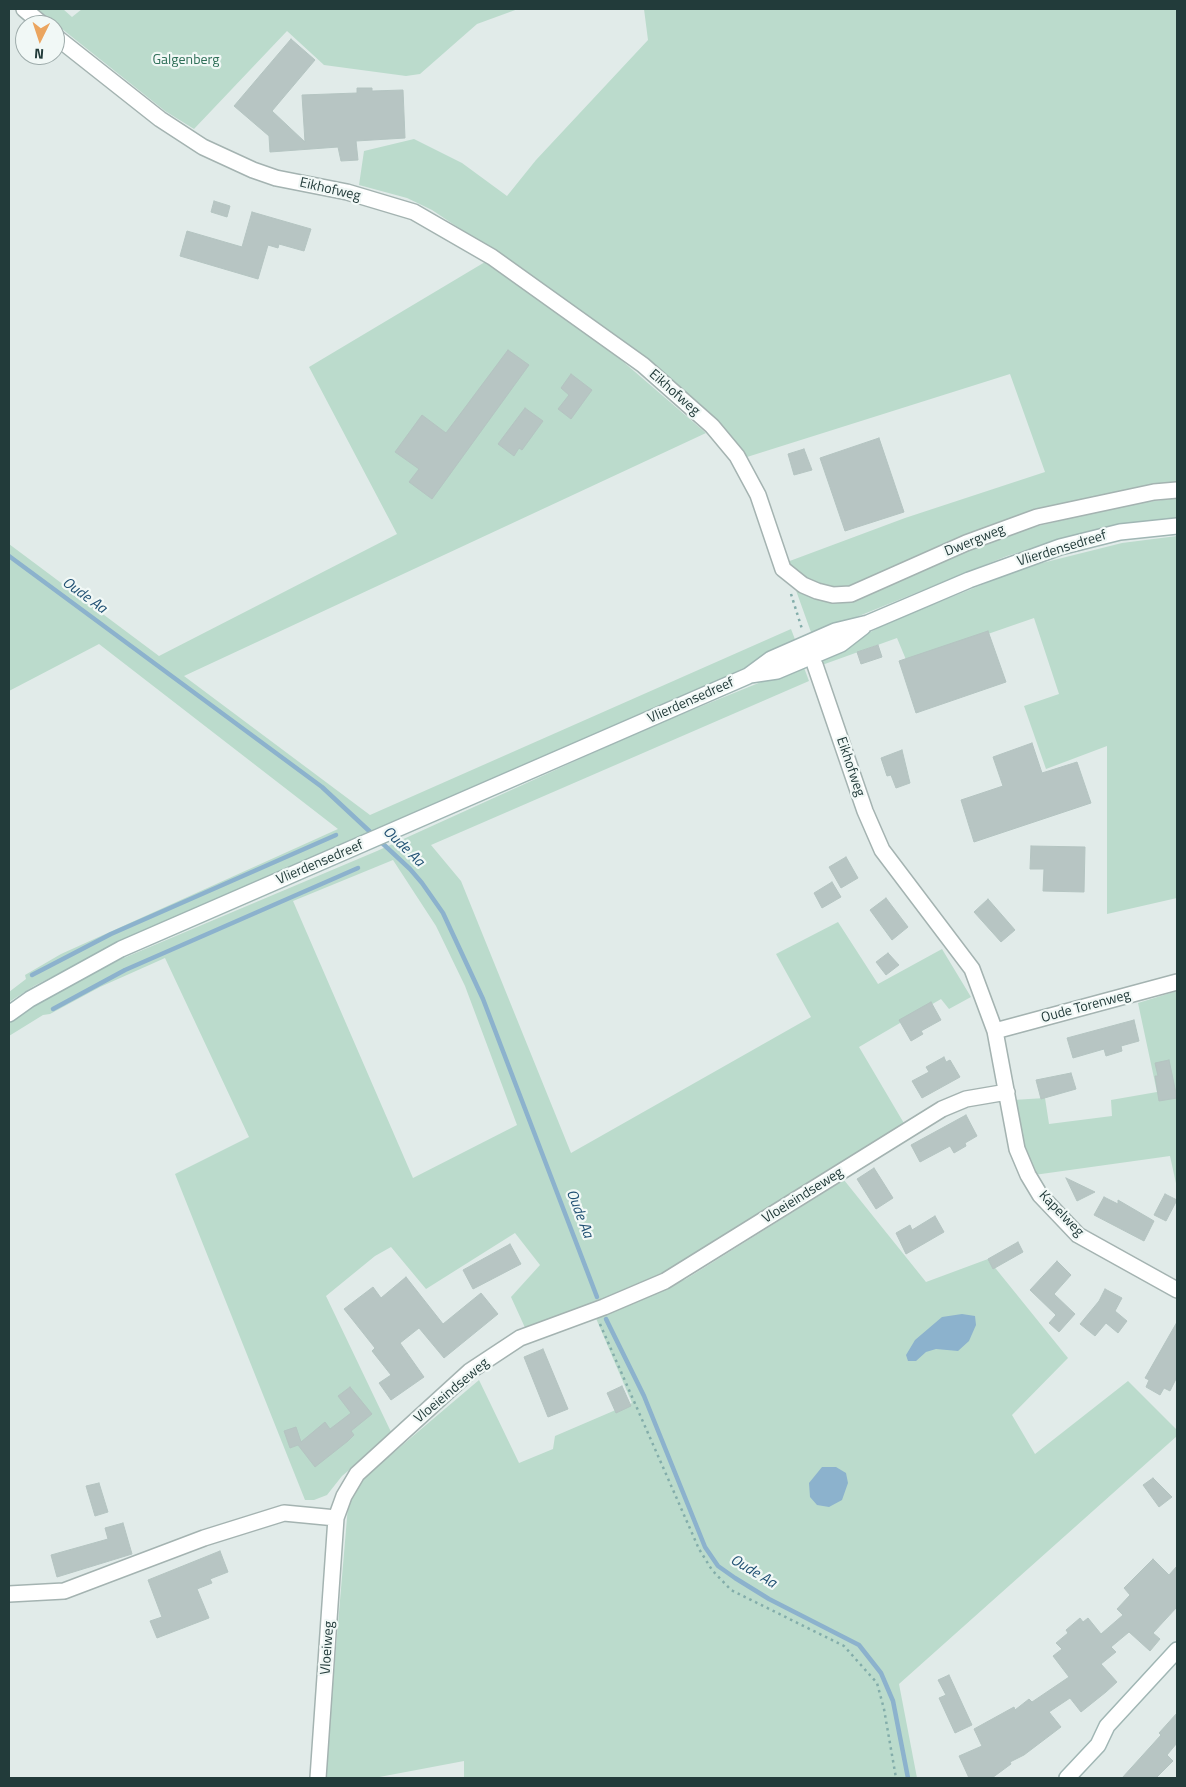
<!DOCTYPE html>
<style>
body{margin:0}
#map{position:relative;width:1186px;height:1787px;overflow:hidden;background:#e1ebe9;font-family:"Titillium Web",sans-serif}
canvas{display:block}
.frame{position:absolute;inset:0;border:10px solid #223b3a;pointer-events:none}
.north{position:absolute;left:15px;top:15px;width:50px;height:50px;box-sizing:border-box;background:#f1f8f6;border:1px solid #9eacab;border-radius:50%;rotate:184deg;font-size:14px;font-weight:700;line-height:20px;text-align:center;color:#223b3a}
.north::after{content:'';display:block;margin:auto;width:18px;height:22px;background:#eba55f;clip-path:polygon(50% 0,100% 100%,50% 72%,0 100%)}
</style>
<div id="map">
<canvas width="1186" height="1787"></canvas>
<div class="frame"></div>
<div class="north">N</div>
</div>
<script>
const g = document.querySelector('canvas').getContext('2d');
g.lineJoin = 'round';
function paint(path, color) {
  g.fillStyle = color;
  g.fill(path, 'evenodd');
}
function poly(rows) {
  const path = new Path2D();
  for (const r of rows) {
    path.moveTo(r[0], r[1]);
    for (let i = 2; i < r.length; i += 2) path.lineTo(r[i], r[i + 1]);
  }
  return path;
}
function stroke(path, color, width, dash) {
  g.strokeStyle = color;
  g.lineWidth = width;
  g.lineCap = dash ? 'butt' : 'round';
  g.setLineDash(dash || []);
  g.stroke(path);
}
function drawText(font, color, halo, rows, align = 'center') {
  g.font = font + ' "Titillium Web",sans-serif';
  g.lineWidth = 4.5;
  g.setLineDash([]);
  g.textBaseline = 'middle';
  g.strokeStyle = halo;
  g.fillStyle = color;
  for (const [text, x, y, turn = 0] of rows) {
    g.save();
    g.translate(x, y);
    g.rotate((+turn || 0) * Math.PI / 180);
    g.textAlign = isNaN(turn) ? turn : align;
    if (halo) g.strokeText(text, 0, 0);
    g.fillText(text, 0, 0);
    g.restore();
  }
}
const green = poly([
 [37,9,63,9,72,17,82,9,518,9,477,24,420,74,406,76,324,65,287,31,194,129,165,111],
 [644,9,1177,9,1177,484,1133,488,1061,505,850,586,823,586,799,575,787,562,905,518,1045,472,1010,374,747,457,709,414,683,390,634,350,535,279,432,210,407,198,359,185,364,151,414,139,462,163,507,196,536,160,648,40],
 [485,262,552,308,620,359,706,433,184,676,370,815,791,629,796,642,748,668,115,945,34,986,9,1002,9,992,26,979,25,975,61,954,338,829,99,644,9,691,9,544,159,656,397,534,309,367],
 [1177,498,1177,520,1053,542,1007,556,812,635,793,582,834,598,1030,528,1125,505],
 [1177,536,1177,898,1107,914,1107,746,1046,769,1024,706,1059,694,1034,618,907,662,897,638,822,665,819,658,840,649,885,624,1026,567,1122,543],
 [803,665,809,681,431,845,461,881,571,1153,811,1017,776,954,838,922,878,984,942,949,971,997,949,1009,941,999,859,1047,905,1125,716,1245,659,1275,527,1332,511,1297,540,1265,515,1233,426,1289,391,1247,375,1256,326,1296,392,1434,342,1476,327,1495,314,1500,305,1500,175,1174,249,1137,165,958,100,987,50,1014,43,1015,9,1036,9,1022,57,992,119,960,377,851,650,727],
 [393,860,436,926,465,986,517,1125,413,1178,293,901],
 [1177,991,1177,1188,1170,1156,1034,1175,1029,1167,1013,1100,1045,1098,1049,1124,1112,1116,1111,1100,1157,1092,1138,1003],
 [844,1180,926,1282,988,1259,1068,1358,1012,1415,1035,1454,1128,1381,1177,1430,1177,1436,899,1684,917,1778,464,1778,464,1761,374,1778,325,1778,348,1506,360,1481,479,1380,519,1463,553,1449,555,1436,632,1403,595,1316,686,1279]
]);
const water = poly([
 [962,1314,975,1316,976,1325,969,1341,958,1351,936,1349,926,1352,916,1361,908,1361,906,1355,915,1340,942,1317],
 [822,1467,836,1467,846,1473,848,1483,842,1500,829,1507,817,1505,810,1497,809,1483]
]);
const stream = poly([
 [9,556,322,787,410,869,422,883,443,913,483,999,597,1297],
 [32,975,111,934,336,835],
 [53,1009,125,970,358,868],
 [606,1319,644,1396,705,1547,718,1566,735,1578,769,1599,859,1645,881,1673,893,1701,908,1778]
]);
const building = poly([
 [291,39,315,60,272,111,305,142,302,95,357,93,357,88,372,88,372,91,403,90,405,138,356,141,358,160,341,161,338,147,270,152,269,136,234,106,291,39],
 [214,201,230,206,227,217,211,212,214,201],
 [252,212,311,229,304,251,279,244,278,248,268,245,258,279,180,256,187,231,242,247,252,212],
 [508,350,529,365,432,499,409,482,419,469,395,452,422,415,446,433,508,350],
 [571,374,592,390,571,419,558,409,569,395,561,388,571,374],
 [525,408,543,421,522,450,519,448,514,456,498,444,525,408],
 [879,438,904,512,845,531,820,458,879,438],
 [804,449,812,470,794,475,788,454,804,449],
 [988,631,1006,682,916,713,899,661,988,631],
 [878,645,882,657,861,664,857,652,878,645],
 [1032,743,1042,773,1077,762,1091,803,974,842,961,800,1003,786,993,757,1032,743],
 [902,750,910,783,896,788,891,775,887,776,881,758,902,750],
 [1031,846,1085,847,1084,892,1043,891,1044,869,1030,869,1031,846],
 [846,857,858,878,841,888,829,867,846,857],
 [832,882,841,897,822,908,814,893,832,882],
 [886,898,908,927,892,940,870,910,886,898],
 [988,899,1015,930,1001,942,974,912,988,899],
 [888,953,899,965,886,975,876,962,888,953],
 [931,1002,941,1020,921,1031,923,1034,911,1041,899,1020,931,1002],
 [1134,1020,1139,1041,1121,1046,1122,1051,1106,1056,1104,1049,1073,1058,1067,1038,1134,1020],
 [944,1057,946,1062,950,1060,960,1077,922,1098,912,1081,929,1072,926,1067,944,1057],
 [1169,1060,1177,1098,1159,1101,1155,1076,1158,1076,1155,1063,1169,1060],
 [1071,1073,1076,1089,1041,1099,1036,1080,1071,1073],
 [966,1115,977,1136,965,1143,966,1146,954,1153,950,1146,920,1162,911,1145,966,1115],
 [874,1168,893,1198,876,1209,857,1179,874,1168],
 [1066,1178,1095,1192,1077,1201,1066,1178],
 [1165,1194,1177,1200,1166,1221,1154,1215,1165,1194],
 [1104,1197,1118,1204,1118,1200,1154,1221,1144,1241,1094,1215,1104,1197],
 [935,1216,944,1232,906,1254,896,1233,910,1225,912,1230,935,1216],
 [1018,1242,1023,1252,993,1269,988,1259,1018,1242],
 [510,1244,521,1264,473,1289,463,1270,510,1244],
 [1057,1261,1071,1275,1054,1294,1075,1314,1059,1332,1049,1323,1056,1315,1030,1290,1057,1261],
 [406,1277,443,1324,481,1293,498,1314,444,1358,419,1328,400,1343,424,1377,391,1400,379,1383,391,1375,372,1351,375,1348,344,1309,373,1287,381,1298,406,1277],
 [1105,1289,1122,1298,1115,1311,1127,1321,1118,1333,1106,1323,1095,1336,1080,1324,1099,1301,1105,1289],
 [1177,1322,1177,1377,1170,1391,1164,1388,1160,1395,1146,1387,1149,1380,1145,1378,1177,1322],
 [543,1349,568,1409,548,1417,524,1357,543,1349],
 [622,1386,631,1406,616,1413,607,1393,622,1386],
 [350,1387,372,1414,351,1431,354,1435,348,1441,315,1467,298,1445,290,1448,284,1431,296,1427,301,1442,325,1422,330,1429,351,1413,338,1396,350,1387],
 [1153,1478,1172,1497,1159,1507,1143,1485,1153,1478],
 [99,1483,108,1512,95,1516,86,1486,99,1483],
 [123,1523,132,1554,57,1577,51,1555,108,1539,105,1528,123,1523],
 [220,1551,228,1572,210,1579,212,1583,197,1589,209,1618,157,1638,150,1621,162,1617,148,1580,220,1551],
 [1153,1559,1169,1575,1177,1566,1177,1607,1153,1633,1160,1639,1150,1651,1129,1632,1111,1647,1116,1652,1101,1664,1117,1682,1106,1692,1081,1712,1070,1698,1049,1712,1061,1727,1024,1755,1010,1762,1011,1764,992,1778,969,1778,959,1756,982,1746,974,1729,1014,1707,1015,1710,1029,1699,1032,1702,1069,1677,1053,1656,1062,1649,1056,1643,1068,1633,1066,1630,1080,1618,1083,1622,1088,1618,1101,1634,1123,1615,1117,1609,1130,1595,1124,1588,1153,1559],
 [949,1675,972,1725,955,1733,939,1698,946,1695,938,1680,949,1675],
 [1177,1713,1177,1743,1167,1755,1173,1761,1156,1778,1122,1778,1161,1735,1159,1733,1177,1713]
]);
const path = poly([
 [791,594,802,629],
 [600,1324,699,1549,712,1570,731,1590,844,1646,877,1683,884,1709,896,1778]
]);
const street = poly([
 [24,9,43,25],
 [55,36,160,119,203,147,253,170,276,178,347,192,414,212,492,257,643,365,712,426,737,456,758,495,783,569,803,585,817,591,833,595,851,594,966,543,1037,517,1154,492,1177,490],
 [815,665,865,811,882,850,972,969,995,1031,1017,1149,1028,1175,1040,1195,1078,1235,1177,1290],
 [995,1031,1177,982],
 [9,1594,64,1591,204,1538,284,1513,336,1518],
 [318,1778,336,1518,344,1496,357,1474,470,1371,520,1338,604,1307,665,1281,942,1109,966,1099,1007,1092]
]);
const secondary = poly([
 [750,675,777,671,841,644,863,627],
 [9,1014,30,999,121,949,748,676,771,659,835,631,868,623,969,580,1060,547,1120,532,1177,526],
 [1067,1778,1098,1745,1107,1726,1177,1650]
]);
const parkNames = [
 ["Galgenberg",186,61]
];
const streetNames = [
 ["Eikhofweg",330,190,13],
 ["Eikhofweg",674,393,41],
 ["Dwergweg",975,541,-22],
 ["Vlierdensedreef",1062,549,-17],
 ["Vlierdensedreef",691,701,-24],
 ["Eikhofweg",850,767,71],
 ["Vlierdensedreef",320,863,-23],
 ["Oude Torenweg",1086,1007,-15],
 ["Vloeieindseweg",803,1196,-32],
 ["Kapelweg",1061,1214,46],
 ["Vloeieindseweg",452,1391,-40],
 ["Vloeiweg",328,1648,-86]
];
const waterNames = [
 ["Oude Aa",84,596,36],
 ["Oude Aa",403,847,44],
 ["Oude Aa",579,1214,69],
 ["Oude Aa",753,1572,31]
];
paint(green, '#bbdbcc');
paint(water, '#8cb2cd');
stroke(stream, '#8cb2cd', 4.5);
paint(building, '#b7c5c3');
stroke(building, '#b4c4c1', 1);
stroke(street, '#a4b3b1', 18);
stroke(secondary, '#a0b6b4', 18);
stroke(path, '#83adaa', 2.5, [2.5, 4]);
stroke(street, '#fff', 15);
stroke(secondary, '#fff', 15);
drawText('14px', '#2f6f58', '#f1f8f6', parkNames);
drawText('14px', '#223b3a', '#f1f8f6', streetNames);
drawText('italic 15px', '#205073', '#f1f8f6', waterNames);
</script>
